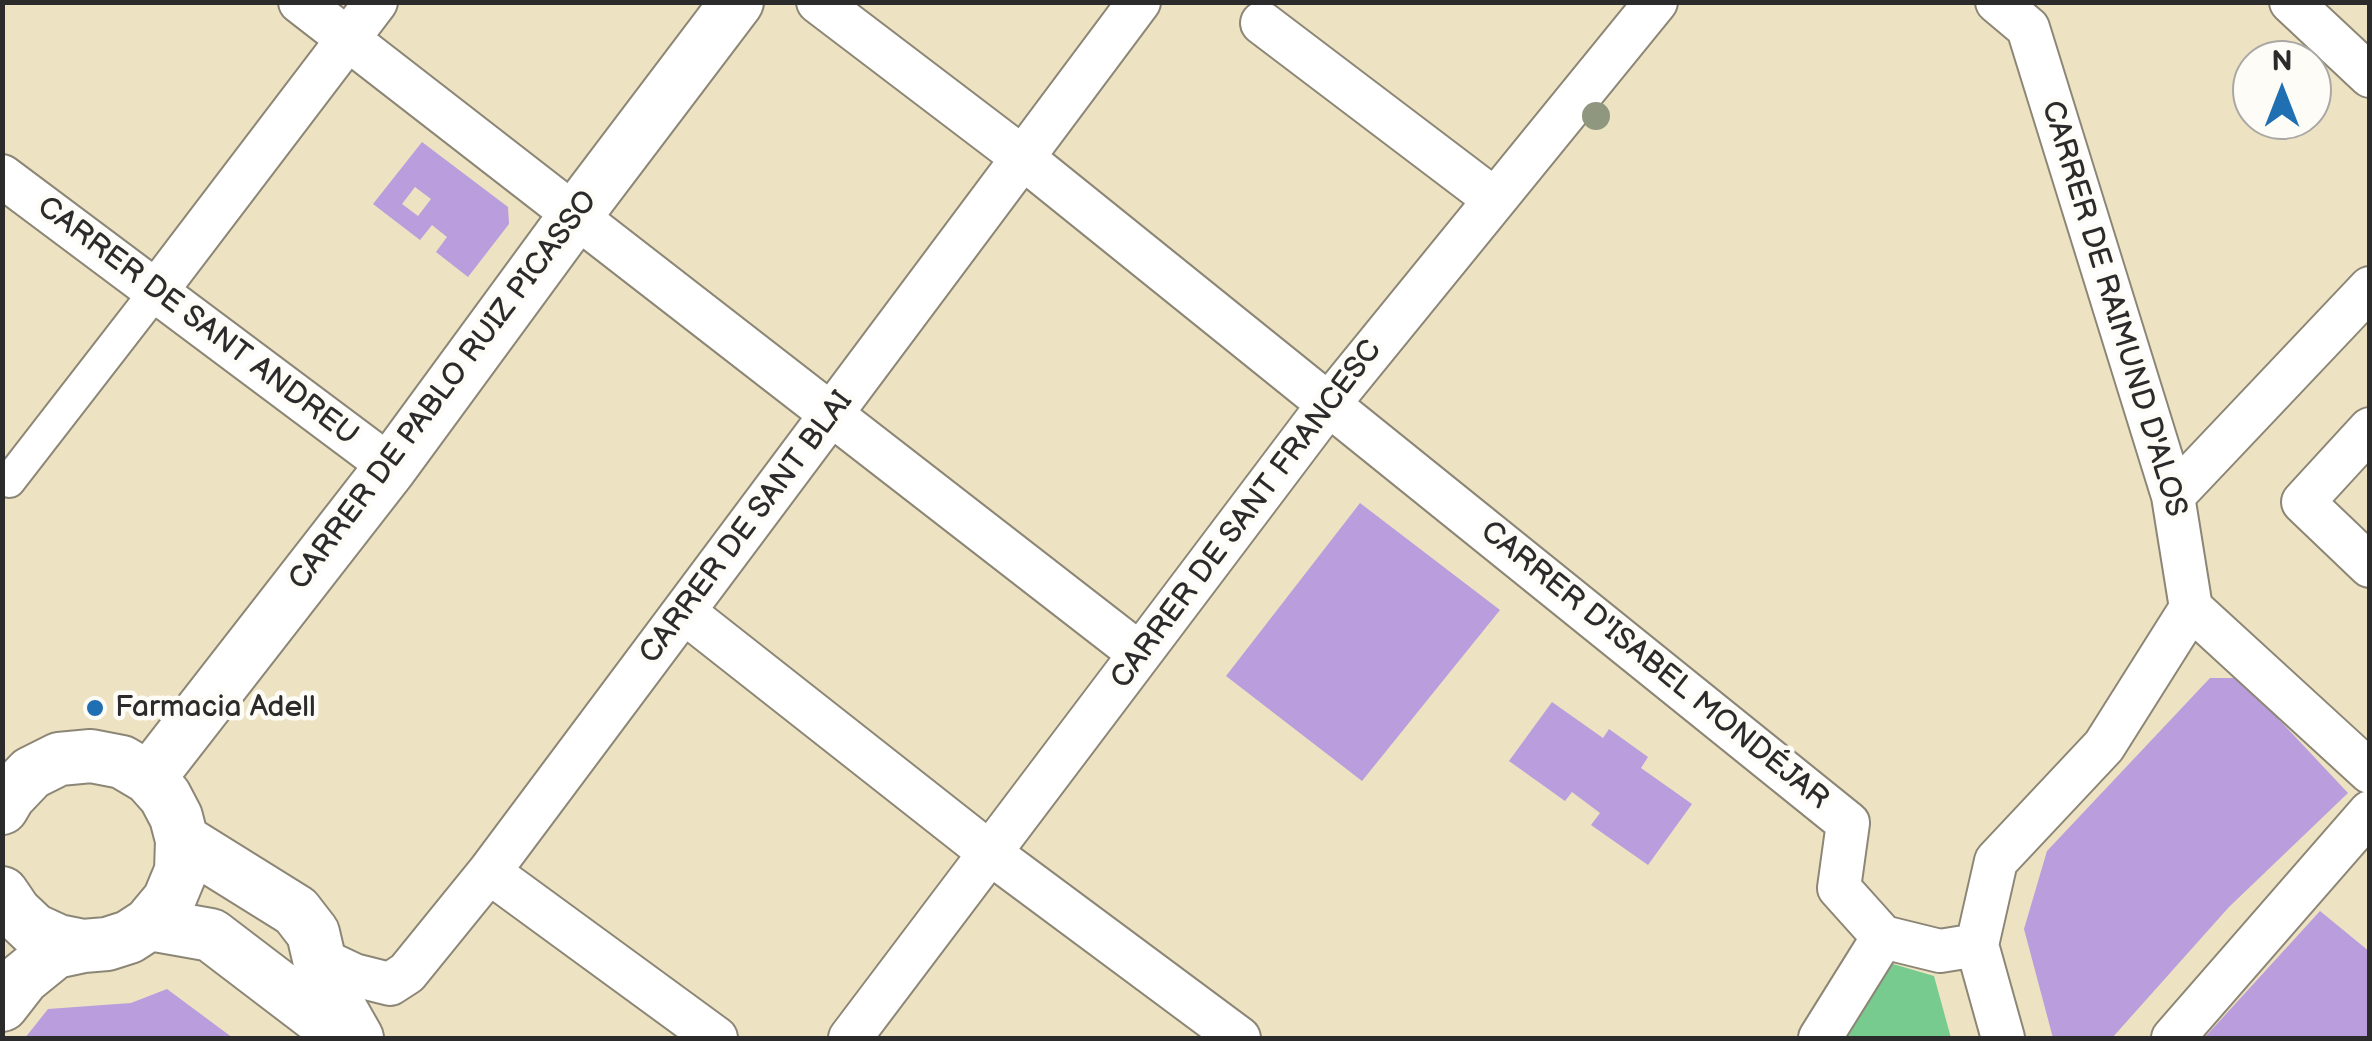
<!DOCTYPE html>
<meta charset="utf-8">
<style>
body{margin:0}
#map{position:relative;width:2372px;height:1041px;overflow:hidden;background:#ede2c2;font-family:"Balsamiq Sans",sans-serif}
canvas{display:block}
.frame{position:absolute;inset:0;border:5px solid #2b2b2b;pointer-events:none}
.north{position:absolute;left:2232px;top:40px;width:100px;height:100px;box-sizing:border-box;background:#fdfcf7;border:2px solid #a9a8a5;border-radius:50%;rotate:0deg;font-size:28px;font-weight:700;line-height:40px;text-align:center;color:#2b2b2b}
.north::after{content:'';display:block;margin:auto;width:35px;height:45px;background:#1f6fb2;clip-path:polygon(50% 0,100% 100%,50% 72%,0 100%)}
</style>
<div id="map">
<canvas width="2372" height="1041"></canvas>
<div class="frame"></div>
<div class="north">N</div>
</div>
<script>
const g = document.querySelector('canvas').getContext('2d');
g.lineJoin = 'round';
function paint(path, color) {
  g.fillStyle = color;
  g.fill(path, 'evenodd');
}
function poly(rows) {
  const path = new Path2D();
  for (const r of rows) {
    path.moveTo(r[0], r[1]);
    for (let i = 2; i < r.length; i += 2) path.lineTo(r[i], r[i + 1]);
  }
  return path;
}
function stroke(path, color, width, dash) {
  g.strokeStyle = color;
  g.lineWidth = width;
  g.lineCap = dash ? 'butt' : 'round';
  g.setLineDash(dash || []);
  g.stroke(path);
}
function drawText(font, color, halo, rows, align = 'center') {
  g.font = font + ' "Balsamiq Sans",sans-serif';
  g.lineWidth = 9;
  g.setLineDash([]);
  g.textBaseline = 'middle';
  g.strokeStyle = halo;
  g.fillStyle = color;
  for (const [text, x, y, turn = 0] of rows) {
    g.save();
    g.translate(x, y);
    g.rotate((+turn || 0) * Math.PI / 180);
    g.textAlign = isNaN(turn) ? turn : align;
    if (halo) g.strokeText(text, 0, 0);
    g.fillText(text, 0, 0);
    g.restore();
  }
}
const green = poly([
 [1893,964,1934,976,1951,1038,1843,1038]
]);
const building = poly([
 [422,142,508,207,509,224,468,277,436,252,447,237,432,225,420,240,373,204],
 [415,187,431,199,418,216,402,204],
 [1360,503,1500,610,1362,781,1226,676],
 [2210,678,2240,678,2348,793,2229,907,2112,1038,2053,1038,2024,929,2047,851],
 [1552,702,1603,738,1609,729,1648,757,1641,768,1692,804,1648,865,1591,825,1600,813,1572,792,1565,801,1509,761],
 [2320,911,2370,952,2370,1038,2204,1038],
 [167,989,233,1038,25,1038,48,1009,131,1003]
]);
const pedestrian = poly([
 [9,481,157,290]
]);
const minor = poly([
 [300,2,1140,654],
 [818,2,1023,158,1848,823,1839,888,1883,937,1940,951,1977,945],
 [1997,2,2028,28,2173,496,2191,608,2104,746,1996,861,1977,945,2003,1038],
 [2291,2,2370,76],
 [1262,23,1494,199],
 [2,176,391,467],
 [157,290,376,2],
 [2370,429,2303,502,2370,566],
 [2173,496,2370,288],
 [2191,608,2370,772],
 [684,612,990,853,1239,1038],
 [489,872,716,1038],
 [320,959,354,975,390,984,407,973,489,872,1139,2],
 [850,1038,1328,405,1656,2],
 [1820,1038,1883,937],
 [2173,1038,2370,812]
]);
const tertiary = poly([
 [149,778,391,467,575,216,737,2],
 [2,808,9,796,31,773,59,759,91,756,122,762,149,778,165,796,176,817,182,840,181,871,169,900,149,924,129,937,107,944,83,946,58,941,34,930,15,912,2,893],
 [182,840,296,911,313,933,324,980,357,1038],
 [149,924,211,935,346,1038],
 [2,1005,23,978,55,952,83,946]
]);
const trees = [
 [1596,116]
];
const markers = [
 [95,708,10,"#1f6fb2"]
];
const streetNames = [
 ["CARRER DE RAIMUND D'ALOS",2113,309,73],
 ["CARRER DE SANT ANDREU",197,322,37],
 ["CARRER DE PABLO RUIZ PICASSO",444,391,-53],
 ["CARRER DE SANT FRANCESC",1247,515,-53],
 ["CARRER DE SANT BLAI",747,528,-53],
 ["CARRER D'ISABEL MONDÉJAR",1654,666,39]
];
const poiNames = [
 ["Farmacia Adell",115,708]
];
paint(green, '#77cb8e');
paint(building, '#b99ddc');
stroke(pedestrian, '#8c8676', 36);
stroke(minor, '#8c8676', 46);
stroke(tertiary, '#8c8676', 56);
stroke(pedestrian, '#fff', 32);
stroke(minor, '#fff', 42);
stroke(tertiary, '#fff', 52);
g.fillStyle = '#8f987f';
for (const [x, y] of trees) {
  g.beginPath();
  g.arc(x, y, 14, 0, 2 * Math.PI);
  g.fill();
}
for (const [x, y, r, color] of markers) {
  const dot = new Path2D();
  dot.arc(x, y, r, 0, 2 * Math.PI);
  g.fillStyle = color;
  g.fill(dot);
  stroke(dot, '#fdfcf7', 4);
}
drawText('30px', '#2b2b2b', '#fdfcf7', streetNames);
drawText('30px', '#2b2b2b', '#fdfcf7', poiNames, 'left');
</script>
